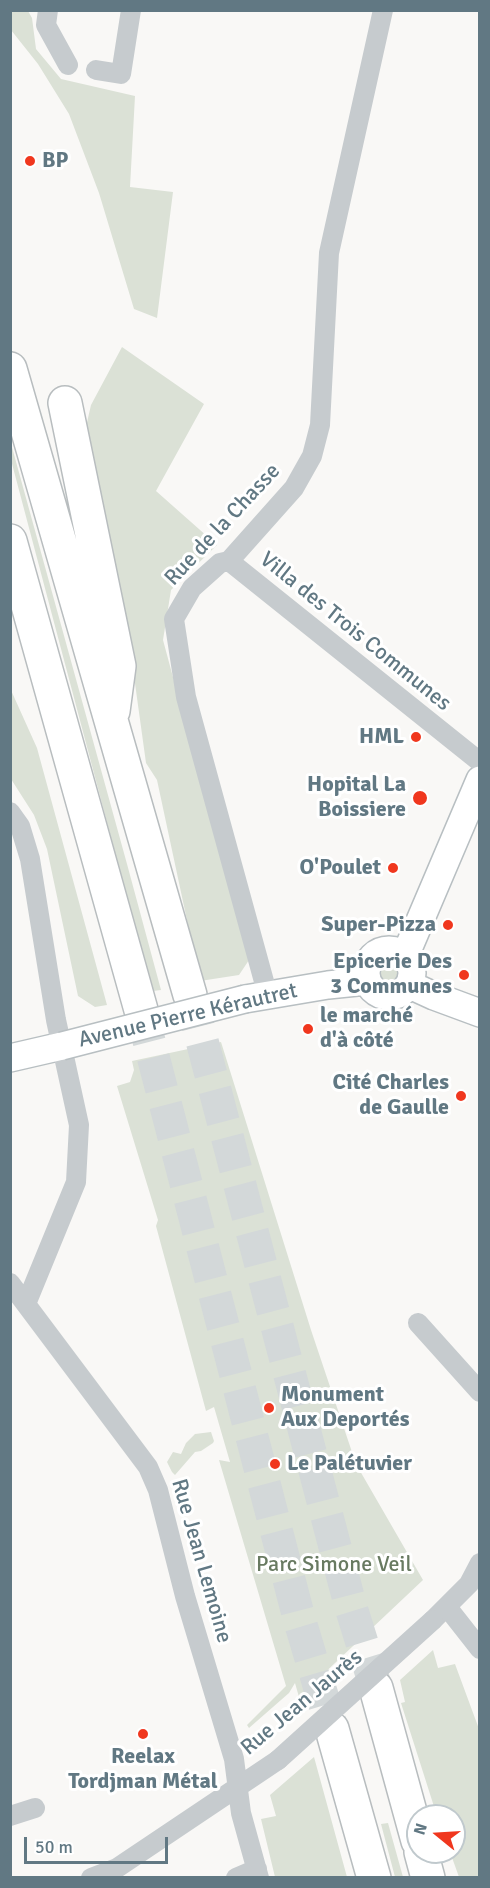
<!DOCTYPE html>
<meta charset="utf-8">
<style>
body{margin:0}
#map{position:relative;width:490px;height:1888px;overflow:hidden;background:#f9f8f6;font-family:Signika,sans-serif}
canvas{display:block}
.frame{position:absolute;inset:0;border:12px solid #617883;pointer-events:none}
.north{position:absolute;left:406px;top:1804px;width:60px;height:60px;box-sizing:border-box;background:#fff;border:2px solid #c0c9cd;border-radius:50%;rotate:288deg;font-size:16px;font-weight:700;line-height:24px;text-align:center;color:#617883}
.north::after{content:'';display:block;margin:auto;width:21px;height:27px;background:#f0371e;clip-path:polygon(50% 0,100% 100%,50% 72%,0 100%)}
.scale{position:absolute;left:24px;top:1837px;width:144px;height:27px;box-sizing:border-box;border:3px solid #617883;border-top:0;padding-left:8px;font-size:18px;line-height:21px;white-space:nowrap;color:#617883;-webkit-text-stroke:4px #fff;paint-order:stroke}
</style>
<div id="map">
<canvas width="490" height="1888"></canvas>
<div class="frame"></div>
<div class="north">N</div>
<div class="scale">50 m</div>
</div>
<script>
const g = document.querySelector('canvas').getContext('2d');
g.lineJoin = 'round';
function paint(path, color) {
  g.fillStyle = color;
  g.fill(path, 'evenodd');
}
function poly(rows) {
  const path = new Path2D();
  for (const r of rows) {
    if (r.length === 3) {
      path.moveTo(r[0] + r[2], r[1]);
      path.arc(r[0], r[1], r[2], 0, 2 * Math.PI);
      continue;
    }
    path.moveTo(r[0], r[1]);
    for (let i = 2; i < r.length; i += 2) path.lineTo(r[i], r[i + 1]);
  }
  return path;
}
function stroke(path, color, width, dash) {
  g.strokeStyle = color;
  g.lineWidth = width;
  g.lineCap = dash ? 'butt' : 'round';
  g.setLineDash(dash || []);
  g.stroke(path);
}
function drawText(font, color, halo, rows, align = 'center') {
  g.font = font + ' Signika,sans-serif';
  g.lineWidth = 6;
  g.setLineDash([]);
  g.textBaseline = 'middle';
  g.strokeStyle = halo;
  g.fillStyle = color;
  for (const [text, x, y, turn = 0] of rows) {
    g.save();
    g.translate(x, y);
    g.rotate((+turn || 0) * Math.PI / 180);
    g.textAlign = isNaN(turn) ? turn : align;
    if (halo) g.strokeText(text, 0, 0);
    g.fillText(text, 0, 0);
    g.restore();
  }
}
const green = poly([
 [11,10,28,11,32,18,36,49,61,79,135,96,130,187,173,192,157,318,134,309,99,193,69,114,38,64,11,30],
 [122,347,204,404,156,491,217,545,171,590,163,640,249,960,239,975,200,981,157,780,146,763,133,669,82,444,91,405],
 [10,440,127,864,161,990,153,991,122,879,11,460],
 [10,688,37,748,107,1005,95,1007,78,996,47,849,34,815,11,779],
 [389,975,11],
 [221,1042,311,1330,356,1464,423,1580,299,1697,295,1683,289,1693,249,1728,247,1725,286,1686,219,1460,230,1462,214,1407,206,1411,156,1226,158,1220,117,1086,130,1082,134,1070,132,1061],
 [211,1432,214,1441,213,1443,201,1451,195,1452,175,1475,172,1472,167,1462,173,1452,181,1454,186,1443,195,1434],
 [433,1650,438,1668,455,1664,479,1729,479,1877,459,1877,450,1852,454,1852,454,1816,437,1816,401,1703,405,1702,400,1680],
 [314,1757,347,1877,275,1877,261,1819,276,1816,270,1795],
 [388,1823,403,1877,395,1877,381,1824]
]);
const motorwayTunnel = poly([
 [190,995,350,1604,376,1688],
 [141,1010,299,1618,332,1729]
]);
const minor = poly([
 [48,10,46,25,68,65],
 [96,70,121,74,131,10],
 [229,561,480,762],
 [10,812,20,826,30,859,56,1020,79,1125,76,1182,26,1304],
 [268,996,186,697,174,619,192,588,220,563,229,561,294,488,312,456,320,425,329,253,383,10],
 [10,1283,148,1467,158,1490,185,1596,234,1759,241,1813,259,1878],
 [418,1323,480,1392],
 [447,1607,480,1649],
 [433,1620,469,1584,480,1563],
 [10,1816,35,1808],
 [91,1878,117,1868,278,1760],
 [236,1878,257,1869]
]);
const secondary = poly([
 [389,973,23],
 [405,956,480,780],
 [410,985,434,996,480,1013],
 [245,999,328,985,367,981],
 [10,1058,62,1046]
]);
const motorway = poly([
 [10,369,190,995],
 [65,403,119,666,113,711],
 [10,541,141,1010],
 [376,1688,418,1841],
 [332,1729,374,1878],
 [421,1852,428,1878]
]);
const minorBridge = poly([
 [278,1760,433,1620]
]);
const secondaryBridge = poly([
 [62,1046,245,999]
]);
const markers = [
 [30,161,6,"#f0371e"],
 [416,737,6,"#f0371e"],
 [420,798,8,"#f0371e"],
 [393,868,6,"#f0371e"],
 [448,925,6,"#f0371e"],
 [464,975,6,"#f0371e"],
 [308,1029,6,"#f0371e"],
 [461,1096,6,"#f0371e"],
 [269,1408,6,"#f0371e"],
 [275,1464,6,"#f0371e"],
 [143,1734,6,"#f0371e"]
];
const poiNames = [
 ["BP",42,161,"left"],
 ["HML",404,737],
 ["Hopital La",406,785],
 ["Boissiere",406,810],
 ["O'Poulet",381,868],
 ["Super-Pizza",436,925],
 ["Epicerie Des",452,962],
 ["3 Communes",452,987],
 ["le marché",320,1016,"left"],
 ["d'à côté",320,1041,"left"],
 ["Cité Charles",449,1083],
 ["de Gaulle",449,1108],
 ["Monument",281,1395,"left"],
 ["Aux Deportés",281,1420,"left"],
 ["Le Palétuvier",287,1464,"left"],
 ["Reelax",143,1757,"center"],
 ["Tordjman Métal",143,1782,"center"]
];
const streetNames = [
 ["Rue de la Chasse",223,525,-47],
 ["Villa des Trois Communes",355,632,39],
 ["Avenue Pierre Kérautret",188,1016,-13],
 ["Rue Jean Lemoine",201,1561,74],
 ["Rue Jean Jaurès",302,1703,-40]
];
const parkNames = [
 ["Parc Simone Veil",334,1565]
];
paint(green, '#dbe1d6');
stroke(motorwayTunnel, '#d3d8d9', 33, [33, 16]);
stroke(secondary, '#b8bfc2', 30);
stroke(motorway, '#b8bdbf', 36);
stroke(minor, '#c6cbce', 20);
stroke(secondary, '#fff', 27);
stroke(motorway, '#fff', 33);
stroke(secondaryBridge, '#b8bfc2', 30, []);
stroke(minorBridge, '#c6cbce', 20);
stroke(secondaryBridge, '#fff', 27);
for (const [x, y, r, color] of markers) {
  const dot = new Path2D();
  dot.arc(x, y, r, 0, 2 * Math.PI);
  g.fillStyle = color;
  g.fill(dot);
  stroke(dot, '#fff', 2);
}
drawText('bold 22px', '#617883', '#fff', poiNames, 'right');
drawText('22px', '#617883', '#fff', streetNames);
drawText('22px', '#687a61', '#fff', parkNames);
</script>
